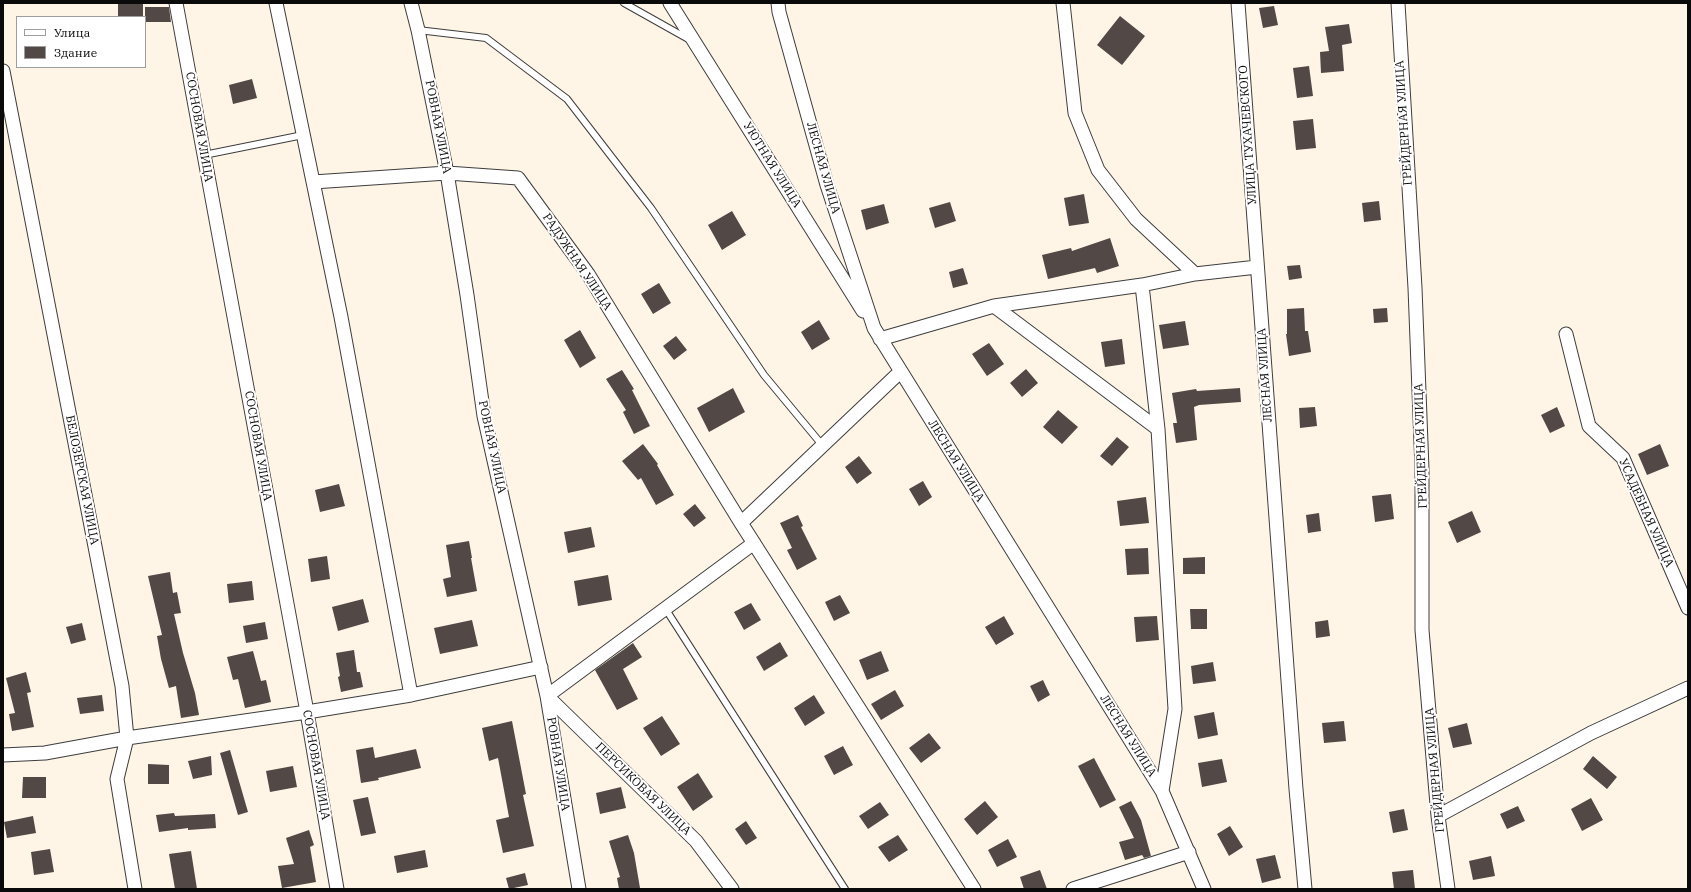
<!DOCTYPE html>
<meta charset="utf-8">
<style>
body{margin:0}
#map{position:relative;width:1691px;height:892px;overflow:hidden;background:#fff5e6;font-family:"IBM Plex Serif",serif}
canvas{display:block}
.frame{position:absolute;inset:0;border:4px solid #0a0a0a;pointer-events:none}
.legend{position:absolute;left:16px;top:16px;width:130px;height:52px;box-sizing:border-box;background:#fff;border:1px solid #9d9d9d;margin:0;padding:5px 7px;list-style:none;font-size:12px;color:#0a0a0a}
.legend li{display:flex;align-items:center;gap:8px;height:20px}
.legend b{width:20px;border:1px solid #9d9d9d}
</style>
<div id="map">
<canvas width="1691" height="892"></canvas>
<div class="frame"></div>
<ul class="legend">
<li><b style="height:5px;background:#fff"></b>Улица</li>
<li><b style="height:11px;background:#524846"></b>Здание</li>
</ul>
</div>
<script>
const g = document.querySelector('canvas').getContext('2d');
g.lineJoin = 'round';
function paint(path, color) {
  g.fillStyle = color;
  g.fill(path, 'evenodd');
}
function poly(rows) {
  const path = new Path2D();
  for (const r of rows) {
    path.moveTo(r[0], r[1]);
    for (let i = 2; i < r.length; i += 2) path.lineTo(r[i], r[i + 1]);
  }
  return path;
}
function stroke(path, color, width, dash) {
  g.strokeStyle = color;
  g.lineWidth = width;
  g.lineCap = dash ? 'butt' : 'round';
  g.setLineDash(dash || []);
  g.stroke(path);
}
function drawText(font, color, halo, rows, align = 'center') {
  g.font = font + ' "IBM Plex Serif",serif';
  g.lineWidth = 4;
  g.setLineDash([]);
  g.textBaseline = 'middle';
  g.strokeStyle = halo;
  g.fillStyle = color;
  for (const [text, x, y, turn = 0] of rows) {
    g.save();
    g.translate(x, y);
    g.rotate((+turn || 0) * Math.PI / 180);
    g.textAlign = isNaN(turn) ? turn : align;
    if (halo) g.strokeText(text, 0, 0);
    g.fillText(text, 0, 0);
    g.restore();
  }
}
const building = poly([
 [118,3,143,3,143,17,118,17],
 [1274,6,1278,25,1263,28,1259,8],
 [145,7,169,7,171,22,145,22],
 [1120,16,1145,36,1122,65,1097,45],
 [1349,24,1352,43,1342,45,1344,71,1321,73,1320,52,1329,51,1325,27],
 [1309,66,1313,96,1297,98,1293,68],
 [252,79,257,98,233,104,229,85],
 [1313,119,1316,148,1296,150,1293,121],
 [1084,194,1089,223,1069,226,1064,198],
 [1379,201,1381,220,1364,222,1362,203],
 [950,202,956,221,935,228,929,208],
 [884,204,889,223,866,230,861,210],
 [732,211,746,235,722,250,708,225],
 [1110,238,1119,266,1097,273,1095,268,1048,279,1042,255,1071,248,1072,251],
 [1300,265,1302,278,1289,280,1287,266],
 [963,268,968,284,953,288,949,272],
 [659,283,671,303,653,314,641,294],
 [1304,308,1305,331,1308,331,1311,352,1289,356,1286,334,1287,334,1287,309],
 [1387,308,1388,322,1374,323,1373,309],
 [819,320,830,339,812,350,801,332],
 [1185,321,1189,345,1163,349,1159,325],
 [580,330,596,358,580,368,564,340],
 [676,336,687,350,674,360,663,346],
 [1122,339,1125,364,1105,367,1101,342],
 [989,343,1004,364,987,376,972,354],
 [1026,369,1038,383,1022,397,1010,383],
 [622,370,634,389,632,390,650,426,634,434,623,412,626,410,606,379],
 [733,388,745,412,709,432,697,408],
 [1240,388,1241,402,1199,405,1194,407,1197,440,1176,443,1173,423,1177,423,1172,393,1196,389,1197,391],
 [1315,407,1317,426,1300,428,1299,408],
 [1557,407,1565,426,1550,433,1541,415],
 [1058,410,1078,427,1062,444,1043,427],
 [1117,437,1129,447,1112,466,1100,456],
 [643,444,658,464,657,465,674,495,656,505,641,478,638,480,622,461],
 [1660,444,1669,466,1647,475,1638,454],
 [859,456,872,473,857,484,845,467],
 [923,481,932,497,919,506,909,489],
 [339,484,345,506,320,512,315,490],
 [1391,494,1394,519,1375,522,1372,496],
 [1146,497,1149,523,1120,526,1117,501],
 [695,504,706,518,694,527,683,514],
 [1472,511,1481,532,1457,543,1448,522],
 [1319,513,1321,531,1308,533,1306,515],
 [798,515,803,526,801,527,817,559,797,570,787,550,792,548,780,523],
 [591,527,595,547,568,553,564,532],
 [469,541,472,558,471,558,477,591,447,597,443,579,451,577,446,545],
 [1148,548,1149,574,1127,575,1125,549],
 [327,556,330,579,311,582,308,559],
 [1205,557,1205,574,1183,574,1183,558],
 [170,572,173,593,177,592,181,613,174,614,183,653,195,693,199,715,181,718,176,686,169,688,161,659,157,636,162,635,148,576],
 [608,575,612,600,578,606,574,581],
 [252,581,254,600,229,603,227,584],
 [840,595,850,613,834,621,825,602],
 [363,599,369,622,338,631,332,607],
 [751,603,761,620,744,630,734,612],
 [1190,609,1207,609,1207,629,1191,629],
 [1004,616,1014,634,996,645,985,627],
 [1157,616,1159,640,1136,642,1134,617],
 [472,620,478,646,440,654,434,628],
 [1328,620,1330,636,1316,638,1315,622],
 [265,622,268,639,246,643,243,626],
 [82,623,86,640,71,644,66,627],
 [780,642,788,656,764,671,756,657],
 [633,643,642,657,623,669,638,699,617,710,595,670],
 [354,650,357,672,360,672,363,687,341,692,338,677,340,676,336,653],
 [253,651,261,681,266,680,271,702,245,708,238,679,233,680,227,657],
 [881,651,889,671,867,680,859,660],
 [1213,662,1216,681,1193,684,1191,666],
 [26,672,31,692,27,693,34,727,12,731,9,714,15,713,6,678],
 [1043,680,1050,695,1038,702,1030,686],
 [895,690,904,706,881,720,871,704],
 [102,695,104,711,80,714,77,698],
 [814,695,825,713,805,726,794,708],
 [1214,712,1218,735,1198,739,1194,716],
 [662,716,680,744,661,756,643,728],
 [512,721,526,794,523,795,534,846,503,853,496,820,509,817,498,758,489,761,482,728],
 [1344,721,1346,741,1324,743,1322,723],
 [1467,723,1472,744,1453,748,1448,728],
 [929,733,941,748,921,763,909,748],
 [843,746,853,765,834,775,824,756],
 [373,747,375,758,416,749,421,768,378,778,379,780,361,783,356,750],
 [230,750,248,812,238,815,220,753],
 [211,756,212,775,193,779,188,761],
 [1593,756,1617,777,1607,789,1583,769],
 [1094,758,1116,800,1100,808,1078,766],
 [1222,759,1227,782,1202,787,1198,763],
 [148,764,169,765,169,784,148,784],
 [293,766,297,787,270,792,266,771],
 [698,773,713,797,693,811,677,787],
 [23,777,46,777,46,798,22,798],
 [621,787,626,808,600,814,596,793],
 [368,797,376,833,361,836,353,800],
 [1591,798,1603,820,1582,831,1571,809],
 [985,801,998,817,977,835,964,819],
 [1131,801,1141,820,1151,856,1144,858,1142,855,1125,860,1119,842,1134,838,1119,807],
 [880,802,889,815,868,829,859,816],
 [1518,806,1525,821,1507,829,1500,814],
 [1404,809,1408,830,1393,833,1389,812],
 [174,813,175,816,215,814,216,828,188,830,188,828,159,832,156,815],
 [33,816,36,833,7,838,4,822],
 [746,821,757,838,746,845,735,829],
 [1230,826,1243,847,1229,856,1217,834],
 [309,830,314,845,310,847,316,882,282,888,278,866,294,864,286,838],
 [628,835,634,853,640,888,619,889,617,878,620,877,609,841],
 [898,835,908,850,889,862,878,847],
 [1008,839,1017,857,997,867,988,850],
 [50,849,54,872,34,875,31,852],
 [425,850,428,867,397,873,394,856],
 [191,851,197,889,175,889,169,854],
 [1275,855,1281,878,1262,883,1256,859],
 [1491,856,1495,876,1473,880,1469,861],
 [1040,870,1047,889,1024,889,1020,877],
 [1413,870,1415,889,1394,889,1392,872],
 [525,873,528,885,509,889,506,878]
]);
const lane = poly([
 [624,3,690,40],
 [418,30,486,38,567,99,651,208,764,375,823,446],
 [204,155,303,135],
 [665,608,845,889]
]);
const street = poly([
 [176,3,307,712,337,889],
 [276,3,341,317,411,695],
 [411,3,418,30,447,173,467,295,484,416,547,696,579,889],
 [670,3,863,311],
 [778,3,779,12,827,185,874,328,1162,791,1204,889],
 [1063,3,1075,113,1098,170,1136,219,1195,274],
 [1238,3,1296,789,1305,889],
 [1398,3,1415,288,1422,469,1422,630,1438,816,1448,889],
 [3,71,122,686,127,738,117,779,135,889],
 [313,182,447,173,518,178,588,274,741,523,974,889],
 [1142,285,1158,429,1175,709,1162,791],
 [994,306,1158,429],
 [1566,334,1589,426,1623,458,1688,608],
 [880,339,994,306,1142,285,1195,274,1257,267],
 [741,523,900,372],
 [3,755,45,753,127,738,307,712,411,695,541,667],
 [1438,816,1591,733,1688,688],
 [732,889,696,841,547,696,754,543],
 [1073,889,1189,852]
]);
const streetNames = [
 ["ГРЕЙДЕРНАЯ УЛИЦА",1404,123,-94],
 ["СОСНОВАЯ УЛИЦА",199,127,80],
 ["РОВНАЯ УЛИЦА",438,127,79],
 ["УЛИЦА ТУХАЧЕВСКОГО",1248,135,-94],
 ["УЮТНАЯ УЛИЦА",772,165,58],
 ["ЛЕСНАЯ УЛИЦА",823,168,74],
 ["РАДУЖНАЯ УЛИЦА",577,262,56],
 ["ЛЕСНАЯ УЛИЦА",1265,375,-94],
 ["СОСНОВАЯ УЛИЦА",258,446,80],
 ["ГРЕЙДЕРНАЯ УЛИЦА",1421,446,-92],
 ["РОВНАЯ УЛИЦА",492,447,78],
 ["ЛЕСНАЯ УЛИЦА",956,461,58],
 ["БЕЛОЗЕРСКАЯ УЛИЦА",82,480,79],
 ["УСАДЕБНАЯ УЛИЦА",1646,513,66],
 ["ЛЕСНАЯ УЛИЦА",1128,736,58],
 ["РОВНАЯ УЛИЦА",558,764,81],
 ["СОСНОВАЯ УЛИЦА",316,765,80],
 ["ГРЕЙДЕРНАЯ УЛИЦА",1435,770,-95],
 ["ПЕРСИКОВАЯ УЛИЦА",643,789,44]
];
paint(building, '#524846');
stroke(lane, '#3d3d3d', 8);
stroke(street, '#3d3d3d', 15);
stroke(lane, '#fff', 6);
stroke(street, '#fff', 13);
drawText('12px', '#0a0a0a', '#fff', streetNames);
</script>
